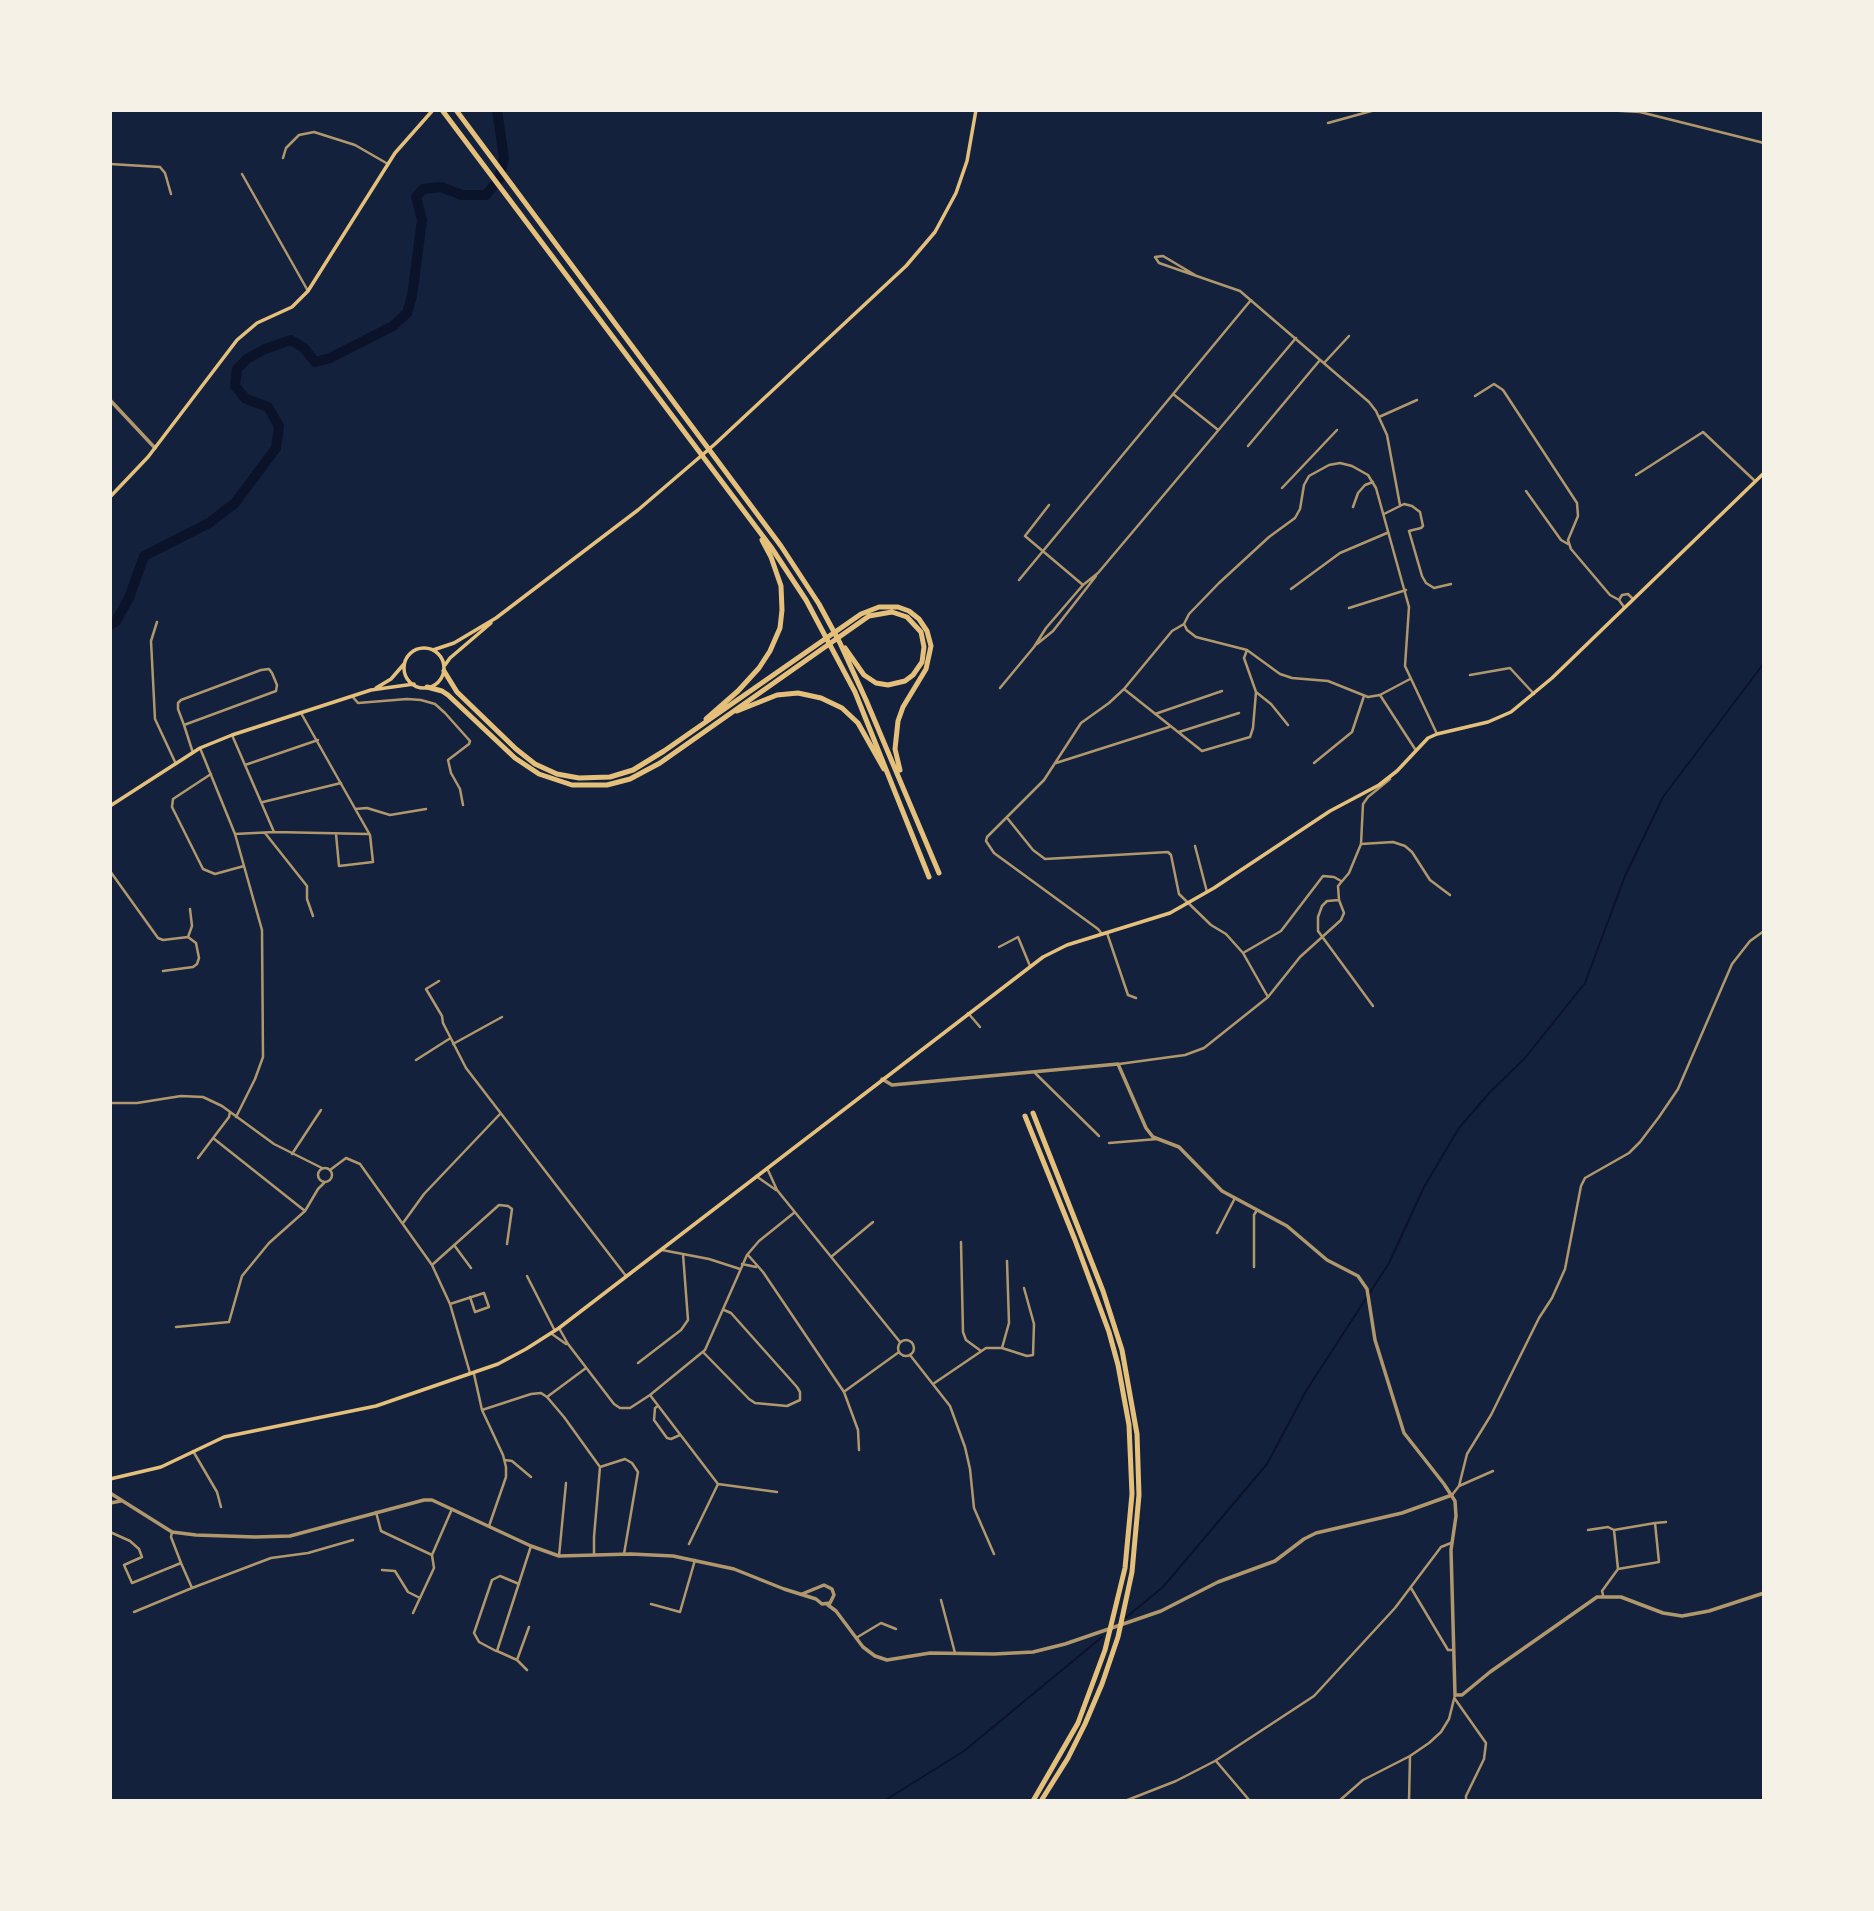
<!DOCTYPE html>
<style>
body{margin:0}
#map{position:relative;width:1874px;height:1911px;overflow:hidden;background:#14213d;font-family:"Roboto Condensed",sans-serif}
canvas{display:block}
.frame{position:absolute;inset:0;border:112px solid #f6f1e7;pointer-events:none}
</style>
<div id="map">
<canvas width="1874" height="1911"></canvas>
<div class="frame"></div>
</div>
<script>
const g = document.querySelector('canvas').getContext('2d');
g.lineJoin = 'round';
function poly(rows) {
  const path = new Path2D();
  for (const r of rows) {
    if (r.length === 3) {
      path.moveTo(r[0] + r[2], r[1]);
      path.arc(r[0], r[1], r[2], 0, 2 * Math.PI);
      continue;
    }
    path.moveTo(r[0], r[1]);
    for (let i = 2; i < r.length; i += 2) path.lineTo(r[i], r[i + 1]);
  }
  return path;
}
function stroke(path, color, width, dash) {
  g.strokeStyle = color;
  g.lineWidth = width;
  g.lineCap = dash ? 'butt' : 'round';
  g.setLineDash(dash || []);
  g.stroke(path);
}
const stream = poly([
 [1124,1619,1163,1587,1267,1464,1306,1391,1389,1263,1424,1187,1459,1128,1490,1092,1525,1058,1585,983,1625,876,1663,797,1764,663],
 [884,1801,964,1751,1102,1637]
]);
const river = poly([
 [110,625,116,621,129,598,144,556,209,523,235,503,276,448,279,426,268,407,246,399,235,386,237,369,247,359,265,349,291,340,304,348,315,362,330,358,393,326,407,313,412,296,422,220,416,197,423,189,441,187,462,195,486,195,499,179,504,158,497,110]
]);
const minor = poly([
 [1569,110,1596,110],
 [1604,110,1640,112,1764,143],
 [1724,110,1730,110],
 [1328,123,1375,110],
 [283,158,286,148,299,135,314,132,355,145,388,164],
 [110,164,160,167,165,173,171,194],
 [242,174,308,291],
 [1195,275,1163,256,1155,257,1159,263,1240,291,1369,402,1376,411,1387,435,1400,505],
 [1324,363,1349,336],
 [1173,394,1217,429],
 [1475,396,1494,384,1503,390,1577,503,1578,516,1568,540,1571,549,1610,595,1619,600],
 [1379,417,1417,400],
 [1248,446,1320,360],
 [1636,475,1703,432,1755,481],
 [1282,488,1337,430],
 [1526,491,1561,540,1568,544],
 [1049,505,1025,536,1083,585],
 [1353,507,1358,493,1365,485,1373,482],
 [1384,514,1404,504,1412,506,1420,512,1423,526,1421,528,1409,531,1422,576,1426,583,1434,588,1451,584],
 [1019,580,1251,300],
 [1291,589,1340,553,1387,533],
 [1624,607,1619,600,1622,595,1628,594,1633,599],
 [1349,608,1406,590],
 [157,622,151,641,155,719,176,764],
 [1184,624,1189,614,1219,583,1269,537,1295,518,1300,509,1304,485,1309,476,1329,465,1340,463,1352,466,1368,475,1376,488,1409,607,1405,666,1437,734],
 [1184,624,1187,630,1196,637,1247,650,1280,674,1292,678,1328,681,1368,697,1380,695,1410,679],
 [1037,644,1053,631,1096,576],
 [1247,650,1244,658,1256,692,1271,704,1288,725],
 [1470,675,1510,668,1534,694],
 [1000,688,1034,647,1046,628,1083,585,1098,573,1296,338],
 [1124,689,1202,751,1250,737,1253,728,1256,692],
 [1380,695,1415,749],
 [352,696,358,703,407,699,421,700,435,704,445,713,470,741,469,744,448,760,451,773,460,789,463,805],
 [301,713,370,835,373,862,339,866,336,834],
 [1155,714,1222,691],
 [184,725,276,691,277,685,272,673,269,669,261,670,181,700,178,703,178,709,184,725,193,753],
 [1179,732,1239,713],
 [232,735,274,832],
 [200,748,235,834,262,930,263,1057,255,1079,236,1117],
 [1056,763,1169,727],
 [1314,763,1352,732,1364,696],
 [245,765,318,740],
 [211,774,173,799,172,807,203,869,215,874,244,866],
 [263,802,341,783],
 [355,809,367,808,390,815,426,809],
 [1008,819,1033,850,1045,859,1168,852,1171,855,1179,894,1211,925,1226,934,1243,953,1268,997],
 [265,833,307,886,307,899,313,916],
 [235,834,274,832,368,834],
 [1361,844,1393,842,1405,846,1412,852,1430,880,1450,895],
 [1195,846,1207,892],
 [110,871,158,938,163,940,188,937,196,943,199,958,197,964,193,967,163,971],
 [1339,900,1327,901,1322,906,1318,917,1318,931,1373,1006],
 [1107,933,1128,995,1136,998],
 [1102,934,1098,929,994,853,986,841,987,837,1044,780,1081,723,1109,703,1124,689,1172,631,1184,624],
 [188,937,192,926,190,909],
 [999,947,1018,937,1030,966],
 [1243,953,1281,931,1323,876,1334,877,1341,881],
 [439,981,426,989,442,1016,443,1023,466,1068,626,1276],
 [968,1013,980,1027],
 [453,1044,502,1017],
 [416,1060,449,1039],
 [1119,1064,1185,1055,1204,1048,1268,997,1300,957,1341,920,1344,913,1339,900,1338,886,1349,873,1361,844,1363,804,1368,797,1390,779],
 [1035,1073,1099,1136],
 [110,1103,137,1103,181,1096,203,1097,222,1106,274,1144,322,1168],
 [213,1138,305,1211],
 [1109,1143,1157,1139],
 [292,1154,321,1110],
 [198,1158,229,1117,230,1112],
 [325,1175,7],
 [767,1168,777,1190,900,1342],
 [330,1170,346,1158,360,1164,432,1265,450,1304,470,1373],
 [756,1176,776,1190],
 [403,1223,424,1194,500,1114],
 [1217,1233,1235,1198],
 [961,1242,963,1332,966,1340,981,1351],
 [454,1245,471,1268],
 [662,1250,709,1259,740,1269],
 [748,1255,763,1272,844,1392,858,1430,859,1450],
 [831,1257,873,1222],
 [742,1264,756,1267],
 [432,1265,499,1205,508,1206,512,1209,507,1244],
 [1254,1267,1254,1215,1257,1210],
 [527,1276,555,1331],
 [450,1304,484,1293,489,1307,475,1312,470,1297],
 [176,1327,229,1322,242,1276,269,1243,305,1211,318,1189,325,1182],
 [559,1328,568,1344,614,1404,620,1408,630,1408,650,1395,705,1350,747,1255,759,1241,795,1212],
 [552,1334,566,1344],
 [906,1348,8],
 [1002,1348,1009,1323,1007,1261],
 [703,1352,749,1399,755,1403,787,1406,800,1400,800,1392,797,1387,731,1313,724,1310],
 [910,1355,950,1406,965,1447,970,1469,974,1508,994,1554],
 [638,1363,681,1330,688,1320,683,1254],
 [474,1374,482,1410,503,1455,506,1467,506,1477,489,1526],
 [933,1384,986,1348,1002,1348,1027,1356,1033,1355,1034,1324,1024,1288],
 [845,1391,899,1352],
 [650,1395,718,1484,689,1544],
 [547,1397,586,1368],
 [658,1406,655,1408,654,1420,667,1438,671,1439,680,1435],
 [482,1410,531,1394,541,1393,547,1397,564,1417,600,1467,594,1537,594,1555],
 [193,1451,217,1492,221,1507],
 [505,1460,512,1461,531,1477],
 [600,1467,625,1459,632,1463,638,1472,624,1554],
 [718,1484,777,1492],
 [1459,1486,1493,1471],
 [1452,1495,1459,1486,1467,1454,1491,1415,1539,1318,1552,1298,1565,1269,1581,1186,1585,1178,1629,1153,1640,1142,1659,1117,1678,1089,1732,964,1750,941,1764,931],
 [376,1512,381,1531,432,1555],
 [1655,1523,1666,1522],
 [1588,1530,1608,1527,1614,1530],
 [110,1532,130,1541,139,1549,142,1557,124,1565,132,1583,181,1563,171,1537,172,1532],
 [559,1556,566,1483],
 [382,1570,395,1571,408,1592,420,1598],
 [192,1588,271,1558,308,1553,353,1540],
 [1411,1588,1448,1650,1453,1650],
 [1603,1595,1602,1591,1618,1569,1614,1530,1655,1523,1659,1562,1618,1569],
 [941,1600,955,1653],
 [651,1604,680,1612,695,1560],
 [134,1612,192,1588,181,1563],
 [413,1613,434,1568,432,1555,452,1509],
 [856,1638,881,1623,896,1629],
 [496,1651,479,1642,474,1633,492,1580,500,1576,519,1584],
 [517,1660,529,1627],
 [527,1670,517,1660,497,1651,531,1546],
 [1455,1699,1486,1743,1484,1759,1466,1796,1466,1801],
 [1216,1761,1250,1801],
 [1125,1801,1176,1781,1215,1761,1314,1696,1395,1608,1441,1547,1451,1543],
 [1339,1801,1363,1780,1410,1756,1429,1743,1441,1732,1449,1719,1455,1695],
 [1409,1801,1410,1756]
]);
const tertiary = poly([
 [110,400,155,448],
 [882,1079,892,1085,1118,1064,1146,1128,1153,1137,1179,1147,1222,1191,1287,1226,1327,1260,1358,1276,1367,1289,1375,1340,1404,1433,1444,1484,1455,1501,1456,1516,1451,1550,1455,1695,1462,1695,1490,1672,1597,1597,1621,1597,1663,1613,1682,1616,1709,1611,1764,1593],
 [110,1493,172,1532,196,1535,255,1537,290,1536,424,1500,432,1500,531,1546,559,1556,631,1554,673,1556,734,1569,784,1589,816,1599,822,1604,830,1603,834,1595,832,1589,824,1585,802,1594],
 [110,1503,121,1501],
 [828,1605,836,1611,863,1647,875,1656,887,1660,930,1653,994,1654,1033,1652,1065,1644,1161,1611,1218,1582,1275,1561,1304,1539,1316,1533,1402,1513,1452,1495]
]);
const secondary = poly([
 [110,497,148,457,237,340,257,323,292,307,308,291,395,153,433,110],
 [424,668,20],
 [433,650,454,643,496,618,638,510,715,444,906,266,935,232,956,193,967,161,976,110],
 [445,665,450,658,491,623],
 [376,688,391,679,404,664],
 [110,806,200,748,232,735,371,690,414,684],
 [110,1479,161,1467,224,1437,376,1406,498,1364,526,1349,559,1328,1043,957,1067,945,1170,913,1214,888,1330,811,1379,785,1397,771,1428,738,1437,734,1488,722,1511,712,1552,678,1764,473]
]);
const motorway = poly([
 [442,110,771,547,806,600,855,692,929,877],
 [456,110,781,546,819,604,840,643,866,700,939,873],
 [444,671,457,692,516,749,535,764,557,774,579,778,610,777,633,770,664,751,861,614,879,607,898,607,909,611,919,619,927,631,931,646,926,669,903,707,898,721,895,749,900,770],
 [427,687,442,691,448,695,515,758,539,774,572,785,607,785,630,779,660,763,869,616,892,612,907,617,921,632,924,647,922,662,913,675,905,681,888,685,876,683,864,675,845,648],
 [737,711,777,695,798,693,821,698,842,708,858,723,884,769],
 [706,719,738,691,759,668,770,651,780,628,782,610,781,586,771,557,762,540],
 [1033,1113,1103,1291,1122,1350,1137,1434,1139,1495,1132,1572,1118,1637,1102,1684,1085,1724,1068,1758,1041,1801],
 [1025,1116,1075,1240,1109,1332,1118,1365,1129,1425,1132,1494,1125,1568,1105,1650,1078,1723,1033,1801]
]);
stroke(stream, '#0b132b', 2);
stroke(river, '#0b132b', 10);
stroke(minor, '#b1986c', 2.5);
stroke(tertiary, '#b1986c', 3.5);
stroke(secondary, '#e5c07b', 3.5);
stroke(motorway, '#e5c07b', 5);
</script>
